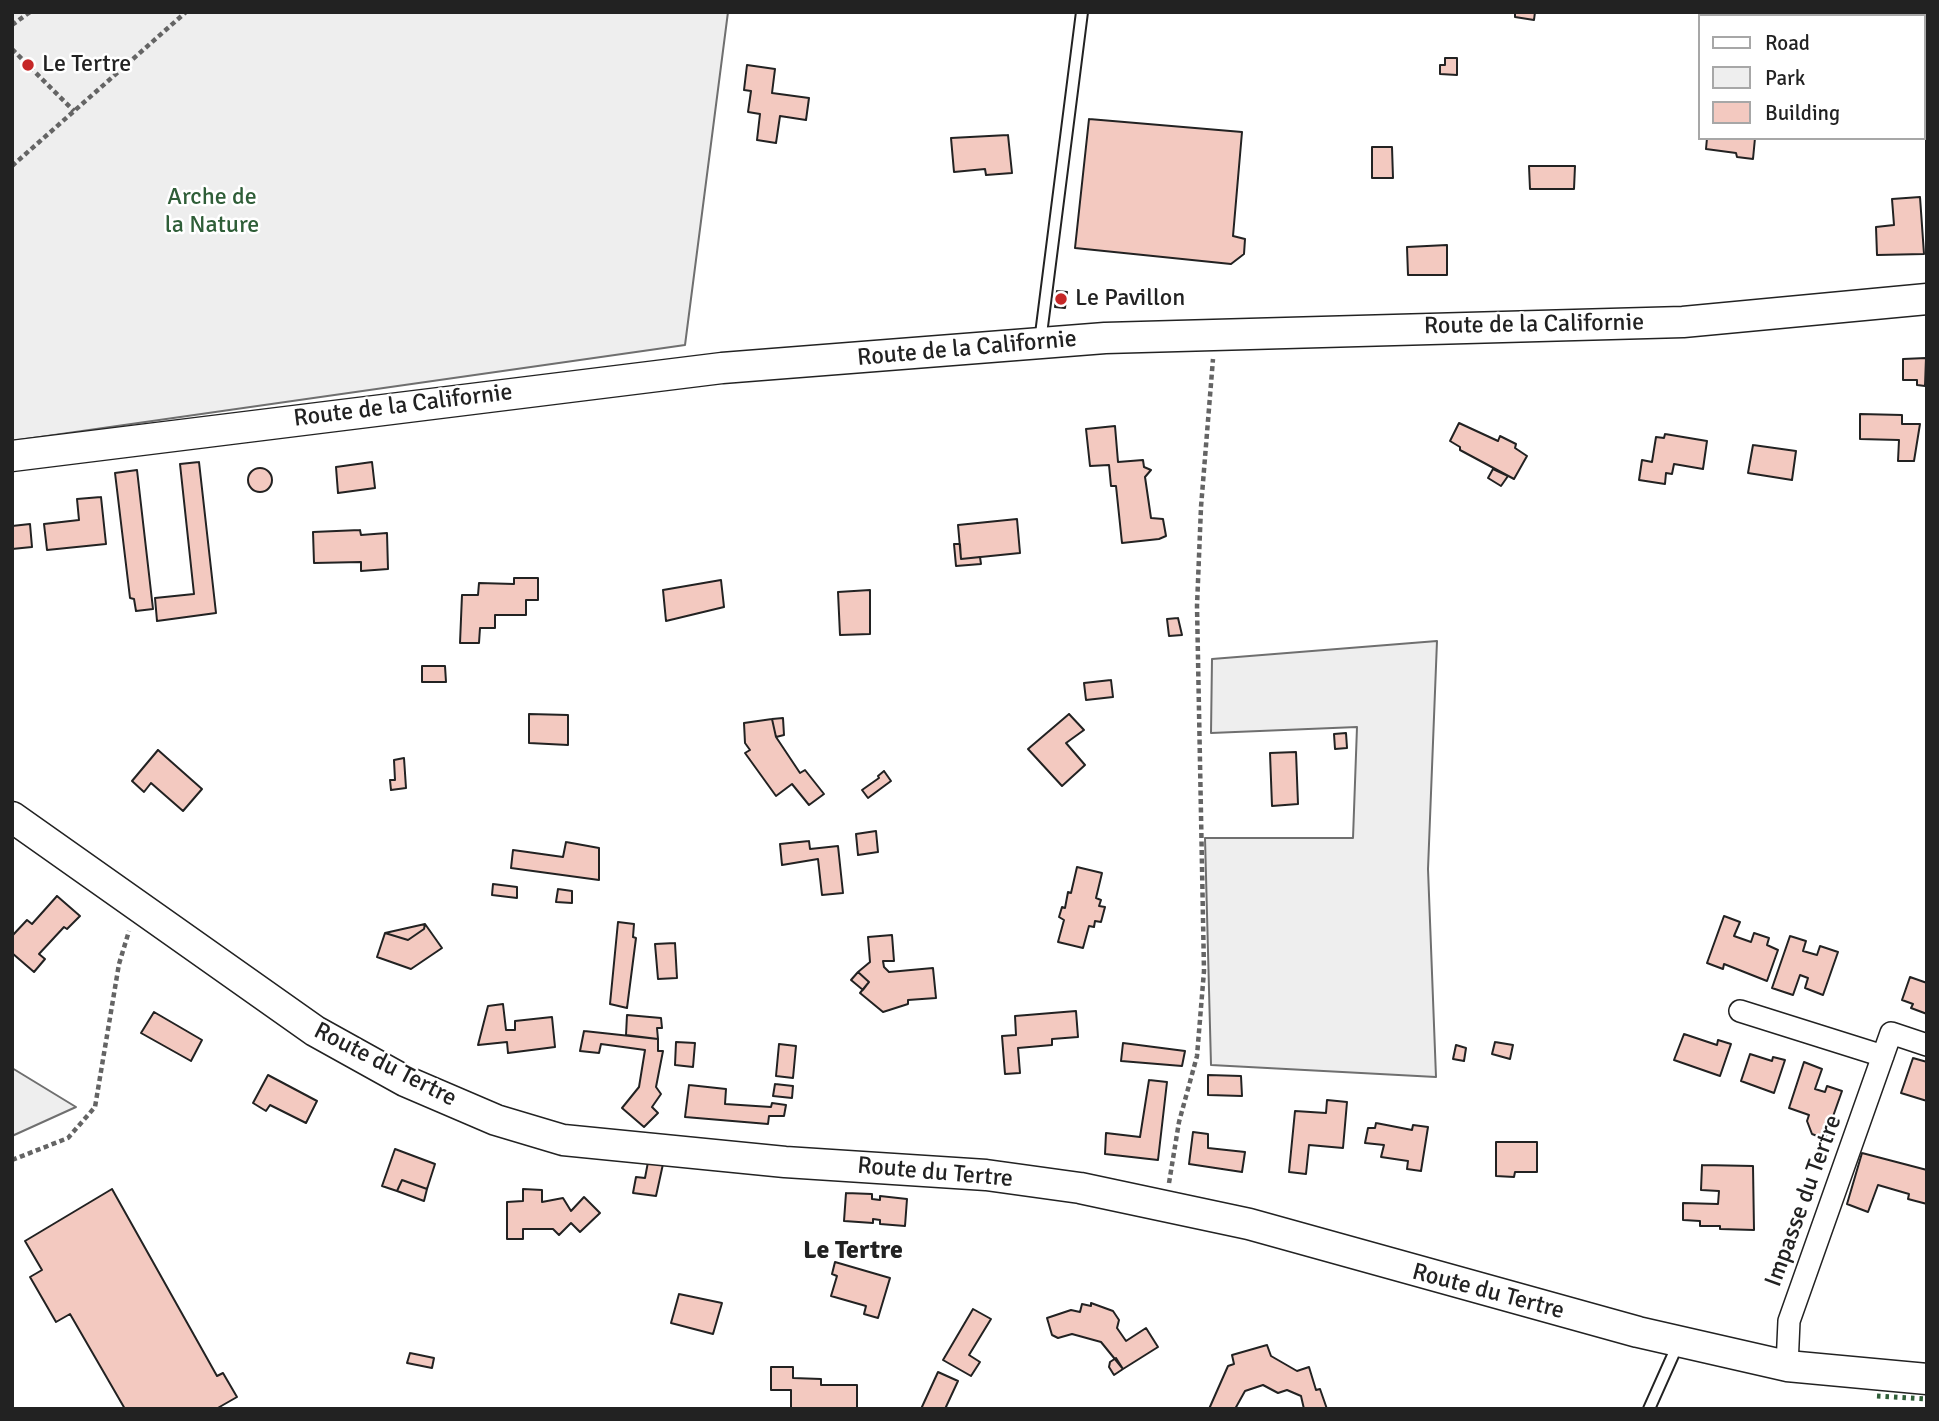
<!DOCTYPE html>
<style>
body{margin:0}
#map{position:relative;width:1939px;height:1421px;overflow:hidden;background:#fff;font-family:Signika,sans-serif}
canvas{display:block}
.frame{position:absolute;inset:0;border:14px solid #222;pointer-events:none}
.legend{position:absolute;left:1698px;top:14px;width:228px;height:126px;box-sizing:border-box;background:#fff;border:2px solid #a7a7a7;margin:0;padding:9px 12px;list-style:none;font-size:21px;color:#222}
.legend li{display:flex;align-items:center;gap:14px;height:35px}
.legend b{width:35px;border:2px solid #a7a7a7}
</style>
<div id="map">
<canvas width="1939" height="1421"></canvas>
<div class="frame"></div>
<ul class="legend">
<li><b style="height:9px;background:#fff"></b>Road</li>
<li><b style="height:19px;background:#eee"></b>Park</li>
<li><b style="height:19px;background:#f3c9c0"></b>Building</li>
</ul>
</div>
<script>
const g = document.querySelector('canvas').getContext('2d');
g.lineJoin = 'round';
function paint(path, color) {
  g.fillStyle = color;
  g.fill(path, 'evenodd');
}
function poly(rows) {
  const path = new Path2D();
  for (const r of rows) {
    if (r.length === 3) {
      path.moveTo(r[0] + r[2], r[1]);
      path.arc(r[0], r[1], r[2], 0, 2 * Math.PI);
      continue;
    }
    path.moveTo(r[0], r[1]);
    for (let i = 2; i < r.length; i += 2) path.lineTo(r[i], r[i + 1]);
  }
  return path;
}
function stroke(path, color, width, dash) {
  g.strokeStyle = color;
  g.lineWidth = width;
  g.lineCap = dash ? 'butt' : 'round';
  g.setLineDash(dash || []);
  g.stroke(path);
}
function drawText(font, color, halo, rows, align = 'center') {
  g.font = font + ' Signika,sans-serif';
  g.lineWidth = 5;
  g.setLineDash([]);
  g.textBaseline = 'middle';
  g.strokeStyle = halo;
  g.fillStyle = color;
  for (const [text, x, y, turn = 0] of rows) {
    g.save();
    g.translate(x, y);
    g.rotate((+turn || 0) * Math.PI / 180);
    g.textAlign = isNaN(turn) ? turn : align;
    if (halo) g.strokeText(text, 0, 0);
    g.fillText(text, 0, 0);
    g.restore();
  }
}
const green = poly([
 [12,12,728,12,685,345,12,441,12,12],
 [1437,641,1428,869,1436,1077,1211,1065,1205,838,1353,838,1357,727,1211,733,1212,659,1437,641],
 [12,1068,76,1107,12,1136,12,1068]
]);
const building = poly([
 [1515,12,1535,12,1534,20,1515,17,1515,12],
 [1445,58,1457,58,1457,75,1440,74,1440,65,1445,65,1445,58],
 [747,65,775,69,772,93,809,98,806,120,780,116,776,143,757,140,760,114,748,112,751,91,744,90,747,65],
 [1089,119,1242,132,1233,236,1245,239,1244,254,1231,264,1075,248,1089,119],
 [1008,135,1012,173,986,175,985,169,954,172,951,138,1008,135],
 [1707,138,1755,138,1753,159,1737,157,1736,153,1706,149,1707,138],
 [1372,147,1392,147,1393,178,1372,178,1372,147],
 [1529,166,1575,166,1574,189,1530,189,1529,166],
 [1920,197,1924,254,1877,255,1876,227,1894,225,1892,199,1920,197],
 [1447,245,1447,275,1408,275,1407,247,1447,245],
 [1057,291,1067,292,1065,308,1055,307,1057,291],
 [1926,358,1925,386,1917,385,1917,380,1903,380,1903,359,1926,358],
 [1860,414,1902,415,1902,424,1920,424,1914,461,1898,461,1899,440,1860,439,1860,414],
 [1459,423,1498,441,1500,436,1516,444,1515,448,1527,456,1514,479,1460,450,1460,447,1450,441,1459,423],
 [1115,426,1118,462,1143,460,1144,467,1151,470,1145,477,1151,518,1163,519,1166,536,1159,539,1122,543,1116,486,1111,486,1109,465,1090,466,1086,429,1115,426],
 [1665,434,1707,441,1703,469,1674,464,1672,474,1666,473,1665,484,1639,480,1642,460,1652,462,1656,437,1664,438,1665,434],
 [1753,445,1796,451,1792,480,1748,473,1753,445],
 [199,462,216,613,157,621,155,598,194,594,180,464,199,462],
 [372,462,375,488,338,493,336,467,372,462],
 [260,480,12],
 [1493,469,1508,476,1501,486,1488,478,1493,469],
 [137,470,153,609,136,611,134,599,130,598,115,473,137,470],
 [101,497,106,544,47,550,44,524,79,520,77,499,101,497],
 [1017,519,1020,553,961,559,958,525,1017,519],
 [30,524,32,547,12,549,12,526,30,524],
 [360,530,361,535,387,533,388,569,361,571,361,562,314,563,313,532,360,530],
 [954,544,960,544,961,559,980,557,981,564,956,566,954,544],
 [514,578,538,578,538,600,526,600,526,615,495,615,495,628,480,628,479,643,460,643,462,595,478,595,479,583,514,584,514,578],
 [721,580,724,607,666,621,663,590,721,580],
 [870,590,870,634,840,635,838,592,870,590],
 [1178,618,1182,635,1169,636,1167,619,1178,618],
 [422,666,445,666,446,682,422,682,422,666],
 [1111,680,1113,697,1086,700,1084,683,1111,680],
 [529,714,568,715,568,745,529,743,529,714],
 [1069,714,1084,730,1066,743,1085,765,1062,786,1028,749,1069,714],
 [783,718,784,735,776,737,772,719,783,718],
 [772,719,776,737,800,773,805,770,824,794,809,805,792,784,776,796,745,753,750,750,745,743,744,723,772,719],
 [1346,733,1347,748,1335,749,1334,734,1346,733],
 [158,750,202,789,183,811,151,783,144,792,132,781,158,750],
 [1296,752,1298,804,1272,806,1270,753,1296,752],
 [404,758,406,788,391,790,390,780,395,780,394,760,404,758],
 [884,771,891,781,868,798,862,790,879,778,878,776,884,771],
 [876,831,878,852,858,855,856,834,876,831],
 [809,841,810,849,838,846,843,893,822,895,818,859,782,865,780,844,809,841],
 [566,842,599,848,599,880,511,868,513,850,563,857,566,842],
 [1077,867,1102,873,1096,898,1101,900,1099,906,1105,907,1101,922,1095,921,1094,927,1089,926,1083,948,1058,942,1064,920,1059,917,1062,907,1065,908,1068,892,1071,893,1077,867],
 [493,884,517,887,517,898,492,895,493,884],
 [558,889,572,891,572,903,556,902,558,889],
 [57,896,80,916,67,929,64,927,39,954,45,959,34,972,12,953,12,936,27,920,32,924,57,896],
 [1724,916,1740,922,1734,936,1751,942,1754,933,1769,938,1767,945,1778,950,1767,981,1724,964,1723,969,1707,963,1724,916],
 [618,922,634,924,633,937,636,938,627,1008,610,1004,618,922],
 [425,924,424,929,408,940,385,933,425,924],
 [425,924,442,948,411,969,377,957,385,933,408,940,424,929,425,924],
 [892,935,894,961,883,961,884,967,889,972,933,968,936,998,908,1000,908,1004,883,1012,860,993,869,982,858,972,870,962,868,937,892,935],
 [1790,936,1806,941,1803,951,1817,955,1820,946,1838,952,1823,995,1805,988,1808,978,1800,975,1793,995,1772,988,1790,936],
 [675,943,677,978,658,979,655,944,675,943],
 [858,972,869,982,863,990,851,980,858,972],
 [1910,977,1927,983,1927,1014,1911,1008,1913,1004,1902,1000,1910,977],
 [503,1004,506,1030,515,1030,515,1021,552,1017,555,1047,508,1053,507,1042,478,1045,488,1006,503,1004],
 [1076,1011,1078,1037,1052,1039,1052,1045,1018,1048,1020,1073,1005,1074,1002,1036,1016,1035,1015,1016,1076,1011],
 [154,1012,202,1040,191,1061,141,1033,154,1012],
 [627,1015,661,1018,662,1028,657,1028,658,1039,626,1035,627,1015],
 [584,1031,658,1039,658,1051,663,1051,656,1087,661,1094,652,1107,658,1113,644,1127,622,1108,639,1087,645,1050,601,1044,599,1053,580,1051,584,1031],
 [1684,1034,1717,1045,1718,1040,1731,1044,1720,1076,1674,1060,1684,1034],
 [676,1042,695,1043,693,1067,675,1065,676,1042],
 [1495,1042,1513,1045,1510,1059,1492,1054,1495,1042],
 [1123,1043,1185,1051,1182,1066,1121,1061,1123,1043],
 [779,1044,796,1046,793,1078,776,1076,779,1044],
 [1456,1045,1466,1048,1464,1061,1453,1059,1456,1045],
 [1750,1054,1772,1061,1773,1057,1785,1060,1774,1093,1741,1081,1750,1054],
 [1913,1058,1927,1062,1927,1101,1901,1093,1913,1058],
 [1804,1062,1822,1069,1815,1089,1825,1092,1827,1086,1842,1091,1825,1139,1812,1134,1807,1121,1809,1115,1789,1108,1804,1062],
 [268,1075,317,1101,306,1123,270,1105,266,1111,253,1103,268,1075],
 [1208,1075,1241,1076,1242,1096,1208,1095,1208,1075],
 [1149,1080,1167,1082,1158,1160,1105,1154,1106,1133,1140,1137,1149,1080],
 [775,1084,793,1086,792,1098,773,1096,775,1084],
 [689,1085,726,1089,725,1104,771,1107,772,1103,786,1105,784,1116,769,1116,768,1124,685,1117,689,1085],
 [1327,1100,1347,1102,1343,1148,1309,1145,1306,1174,1289,1172,1295,1111,1326,1113,1327,1100],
 [1376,1123,1412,1130,1413,1125,1428,1127,1421,1171,1407,1169,1408,1161,1381,1157,1384,1145,1365,1143,1368,1128,1375,1128,1376,1123],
 [1193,1132,1208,1134,1208,1148,1245,1152,1242,1172,1189,1164,1193,1132],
 [1496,1142,1537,1142,1537,1172,1515,1172,1514,1177,1496,1176,1496,1142],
 [395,1149,435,1164,427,1189,402,1180,397,1191,382,1186,395,1149],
 [1862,1153,1927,1170,1927,1204,1908,1199,1909,1194,1878,1185,1868,1212,1847,1204,1862,1153],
 [648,1162,663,1164,656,1196,633,1193,636,1177,645,1178,648,1162],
 [1702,1165,1753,1166,1754,1230,1720,1229,1720,1226,1700,1226,1700,1221,1683,1220,1683,1203,1718,1204,1719,1191,1701,1190,1702,1165],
 [402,1180,427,1189,424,1201,397,1191,402,1180],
 [112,1189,217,1376,223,1373,237,1397,216,1409,125,1409,70,1314,56,1322,30,1277,42,1270,25,1241,112,1189],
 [523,1189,542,1190,542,1202,563,1198,571,1211,584,1197,600,1213,580,1232,571,1223,559,1235,553,1229,523,1229,523,1239,507,1239,507,1202,523,1201,523,1189],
 [846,1193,872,1194,872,1199,880,1200,880,1196,907,1199,905,1226,880,1224,880,1220,873,1219,873,1223,844,1221,846,1193],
 [835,1262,890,1278,878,1318,864,1314,866,1306,831,1296,837,1276,832,1274,835,1262],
 [679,1294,722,1303,713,1334,671,1323,679,1294],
 [1091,1303,1113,1311,1119,1320,1117,1328,1126,1341,1146,1328,1158,1347,1123,1369,1101,1342,1072,1334,1058,1338,1052,1335,1047,1318,1071,1310,1080,1312,1082,1304,1091,1306,1091,1303],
 [973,1309,991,1319,969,1355,980,1362,971,1376,943,1360,973,1309],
 [1267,1345,1271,1356,1297,1371,1309,1367,1316,1390,1320,1389,1327,1409,1304,1409,1301,1396,1287,1390,1278,1393,1263,1385,1245,1391,1235,1409,1209,1409,1228,1366,1234,1364,1232,1355,1267,1345],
 [410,1353,434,1358,432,1368,407,1363,410,1353],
 [1116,1358,1123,1369,1114,1375,1109,1367,1110,1362,1116,1358],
 [771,1367,793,1367,793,1378,821,1379,821,1385,857,1385,857,1409,791,1409,791,1390,771,1390,771,1367],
 [938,1372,958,1381,945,1409,921,1409,938,1372]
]);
const path = poly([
 [12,25,30,12],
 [12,49,74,111],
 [12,166,186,12],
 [12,1160,68,1138,95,1107,119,964,129,931],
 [1169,1183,1179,1122,1197,1056,1204,971,1197,606,1201,507,1213,359]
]);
const lane = poly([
 [1040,342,1082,12],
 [1649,1409,1678,1344]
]);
const street = poly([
 [1740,1011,1883,1056],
 [1787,1366,1789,1321,1891,1033,1927,1045]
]);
const secondary = poly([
 [12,456,722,368,1105,338,1683,322,1927,299],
 [12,817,315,1031,405,1081,496,1120,563,1140,785,1162,986,1175,1080,1188,1249,1224,1638,1332,1787,1366,1927,1379]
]);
const hedge = poly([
 [1877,1396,1927,1399]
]);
const markers = [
 [28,65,7,"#c62828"],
 [1061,299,7,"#c62828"]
];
const poiNames = [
 ["Le Tertre",42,65],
 ["Le Pavillon",1075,299]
];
const parkNames = [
 ["Arche de",212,198],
 ["la Nature",212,226]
];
const streetNames = [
 ["Route de la Californie",1534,325,-1],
 ["Route de la Californie",967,349,-5],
 ["Route de la Californie",403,406,-7],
 ["Route du Tertre",385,1065,27],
 ["Route du Tertre",935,1173,5],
 ["Impasse du Tertre",1804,1201,-70],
 ["Route du Tertre",1488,1292,15]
];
const neighbourhoodNames = [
 ["Le Tertre",853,1251]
];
paint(green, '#eee');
stroke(green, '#6f6f6f', 2);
paint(building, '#f3c9c0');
stroke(building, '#222', 2);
stroke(lane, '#222', 14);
stroke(street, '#222', 24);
stroke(secondary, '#222', 33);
stroke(path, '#646464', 4.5, [5, 3.5]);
stroke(lane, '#fff', 10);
stroke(street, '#fff', 21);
stroke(secondary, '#fff', 30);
stroke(hedge, '#2f5e38', 5, [3.5, 5]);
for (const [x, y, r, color] of markers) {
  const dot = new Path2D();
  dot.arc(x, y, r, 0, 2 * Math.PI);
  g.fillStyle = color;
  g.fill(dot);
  stroke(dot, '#fff', 2.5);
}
drawText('24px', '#222', '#fff', poiNames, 'left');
drawText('24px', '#2f5e38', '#fff', parkNames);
drawText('24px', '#222', '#fff', streetNames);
drawText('bold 26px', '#222', '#fff', neighbourhoodNames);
</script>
